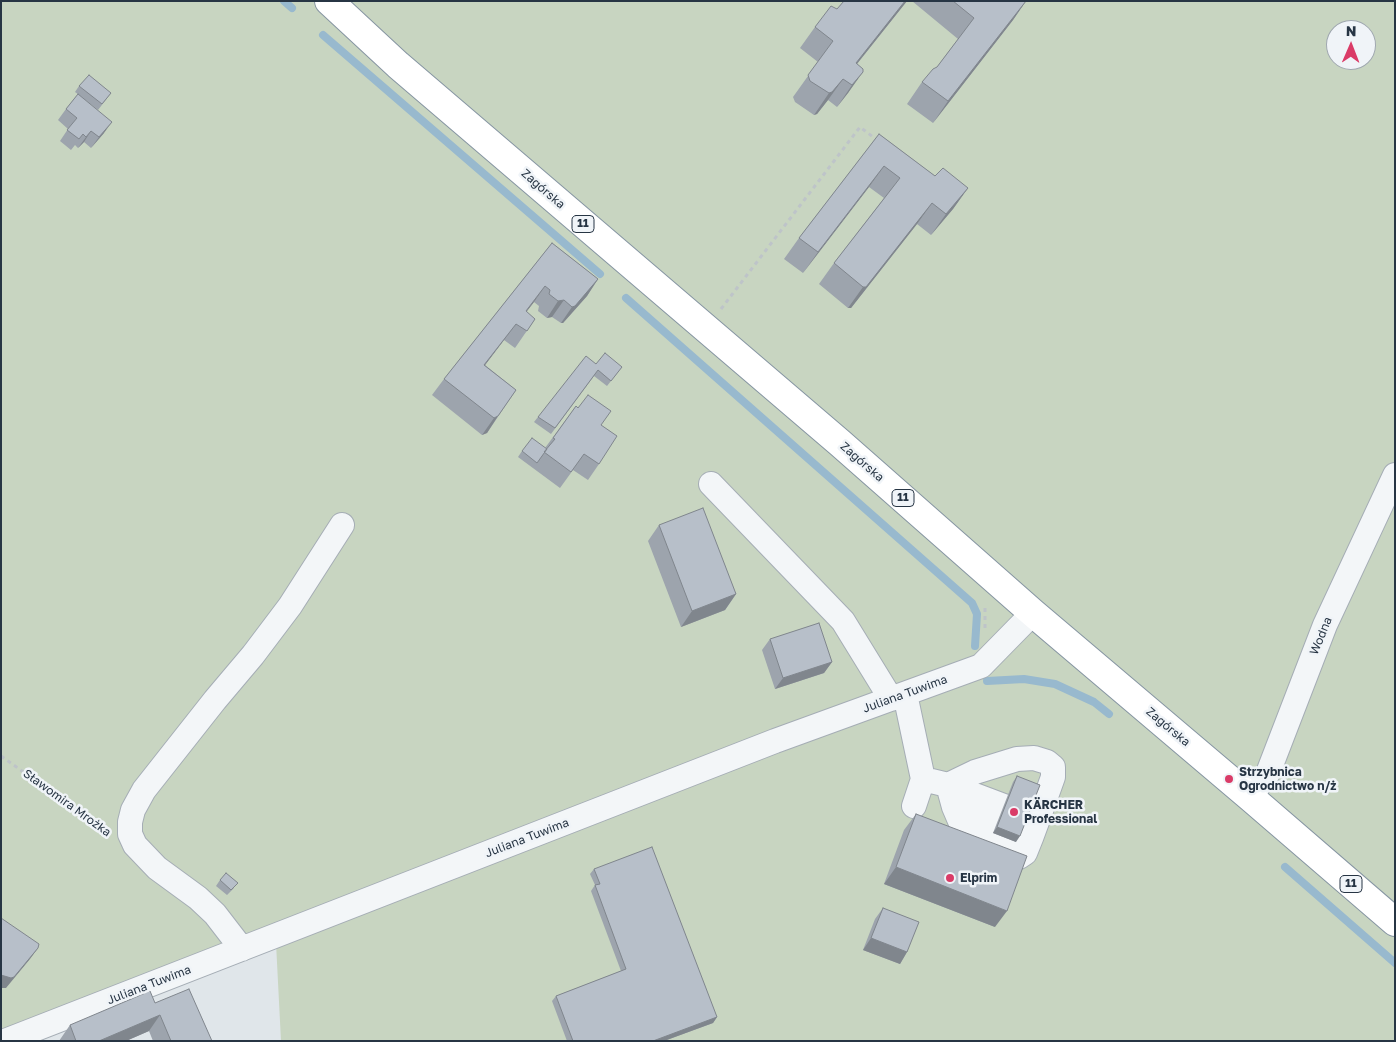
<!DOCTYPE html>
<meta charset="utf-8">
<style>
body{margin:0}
#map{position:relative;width:1396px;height:1042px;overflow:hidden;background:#e0e6ea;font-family:"Golos Text",sans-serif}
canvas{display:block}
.frame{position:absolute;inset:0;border:2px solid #273544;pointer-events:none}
.north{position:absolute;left:1326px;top:20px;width:50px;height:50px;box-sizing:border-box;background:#f0f4f8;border:1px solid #a0a8b0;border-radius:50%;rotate:1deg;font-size:14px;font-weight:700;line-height:20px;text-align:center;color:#273544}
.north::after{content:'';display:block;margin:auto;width:18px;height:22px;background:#da3b67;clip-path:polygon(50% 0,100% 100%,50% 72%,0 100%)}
</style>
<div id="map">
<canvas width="1396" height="1042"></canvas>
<div class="frame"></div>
<div class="north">N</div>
</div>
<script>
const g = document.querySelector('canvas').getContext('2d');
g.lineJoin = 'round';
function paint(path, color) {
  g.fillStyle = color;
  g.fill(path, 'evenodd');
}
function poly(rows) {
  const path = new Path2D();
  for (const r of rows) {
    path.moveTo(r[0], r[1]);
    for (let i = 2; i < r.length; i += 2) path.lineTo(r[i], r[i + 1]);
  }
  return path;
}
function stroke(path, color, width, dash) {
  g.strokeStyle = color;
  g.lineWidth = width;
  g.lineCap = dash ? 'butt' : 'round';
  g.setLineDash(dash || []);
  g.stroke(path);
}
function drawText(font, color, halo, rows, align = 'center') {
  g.font = font + ' "Golos Text",sans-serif';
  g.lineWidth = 5;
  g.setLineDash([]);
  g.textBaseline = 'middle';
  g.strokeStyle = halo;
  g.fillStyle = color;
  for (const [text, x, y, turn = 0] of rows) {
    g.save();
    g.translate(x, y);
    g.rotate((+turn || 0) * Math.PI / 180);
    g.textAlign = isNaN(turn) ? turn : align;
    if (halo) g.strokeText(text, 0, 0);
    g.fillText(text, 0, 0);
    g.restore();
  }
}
const green = poly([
 [1,1,1395,1,1395,1041,281,1041,276,943,1,1041],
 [1336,30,1366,30,1366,60,1336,60]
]);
const stream = poly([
 [284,1,292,8],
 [323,35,600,274],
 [626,298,972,603,977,614,975,646],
 [987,681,1024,679,1055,684,1094,702,1109,714],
 [1285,867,1395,963]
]);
const path = poly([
 [721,309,860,127,877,140],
 [985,628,985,605],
 [1,756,106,831]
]);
const minor = poly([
 [711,484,843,621,891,699],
 [905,694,923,779,914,806],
 [923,779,948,785,1038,819,1031,838,993,823,948,785],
 [948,785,975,772,1017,759,1034,758,1047,762,1053,767,1053,777,1038,819],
 [948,785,954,807,960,821,972,837,994,849,1019,857,1025,853,1031,838],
 [1250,797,1268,773,1325,625,1395,475],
 [242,949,215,914,198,898,157,868,135,845,130,834,130,822,133,810,144,790,215,700,253,655,290,606,342,525],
 [5,1041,775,741,981,666,1033,613]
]);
const highway = poly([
 [329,1,398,65,840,443,1033,613,1250,797,1395,922]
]);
const wall = poly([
 [844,1,907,1,857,64,863,69,848,93,837,107,828,100,817,114,814,115,795,102,793,97,818,62,800,48,815,27,837,9],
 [912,1,1026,1,1013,20,933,123,907,104,922,82,937,67,958,39],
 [79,86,111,93,98,110,84,99,104,133,91,148,84,142,78,148,75,145,71,150,60,141,68,129,58,120,66,109,78,94,75,92],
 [879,134,935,176,968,188,953,209,931,235,917,224,851,308,848,308,819,284,834,263,884,198,869,187,803,273,784,259,799,238],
 [552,243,598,279,587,296,563,323,561,323,552,317,547,318,538,311,539,306,534,302,526,312,535,319,515,348,504,340,485,365,516,390,487,433,482,435,432,395,444,379],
 [596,364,622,367,607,386,594,376,551,434,534,422,538,417],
 [576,406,601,425,599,464,588,480,573,470,560,488,518,457,522,451,545,448],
 [659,525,736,594,725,610,681,627,648,541],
 [770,639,832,662,824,673,775,689,762,650],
 [1017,776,1016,842,993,833,1013,782],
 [916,814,995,927,884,884,904,830],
 [594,869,717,1017,713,1023,664,1041,567,1041,552,1001,556,996,621,971,591,891,595,885,590,874],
 [220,880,234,888,227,895,216,886],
 [883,908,907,952,900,964,863,950,875,919],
 [155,1003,212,1041,153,1041,149,1031,126,1041,59,1041,70,1025]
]);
const shadedWall = poly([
 [905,1,907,1,844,80,856,63],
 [1026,1,1013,20,933,123,948,101],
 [863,72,848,93,837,107,852,85],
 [843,79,828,100,817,114,814,115,829,93],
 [112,122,104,133,91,148,99,137],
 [91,131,84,142,78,148,86,137],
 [884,166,869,187,803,273,818,252],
 [968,188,953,209,931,235,946,214],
 [932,203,917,224,851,308,848,308,863,287],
 [598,279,587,296,563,323,561,323,572,307],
 [545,286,534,302,514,328,526,311],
 [564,300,552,317,547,318,558,301],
 [516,324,504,340,473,381,484,365],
 [498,416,487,433,482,435,494,418],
 [736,594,725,610,681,627,692,611],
 [832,662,824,673,775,689,783,678],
 [997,827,1020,836,1016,842,993,833],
 [896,867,1007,911,995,927,884,884],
 [871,938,907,952,900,964,863,950],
 [38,948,30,959,6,988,1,988,1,975],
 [160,1015,149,1031,126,1041,99,1041],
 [717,1017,713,1023,664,1041,653,1041]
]);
const building = poly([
 [844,1,905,1,856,63,863,69,863,72,852,85,843,79,832,92,829,93,810,81,808,75,833,41,815,27,831,6,837,9,844,1],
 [953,1,1026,1,948,101,922,82,933,69,937,67,974,18,953,1],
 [89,75,111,93,102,104,79,86,89,75],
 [78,94,112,122,99,137,91,131,86,137,83,134,79,139,67,130,77,118,66,109,78,94],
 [879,134,935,176,943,168,968,188,946,214,932,203,866,287,863,287,834,263,900,178,884,166,818,252,799,238,879,134],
 [552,243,598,279,575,306,572,307,564,300,558,301,549,294,550,290,545,286,526,311,535,319,527,331,516,324,484,365,516,390,498,416,494,418,444,379,552,243],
 [605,353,622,367,611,381,598,370,555,428,538,417,586,356,596,364,605,353],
 [588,395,611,411,601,425,617,436,599,464,584,454,571,472,544,452,555,439,553,438,576,406,578,408,588,395],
 [532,438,547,449,537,463,522,451,532,438],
 [703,508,736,594,692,611,659,525,703,508],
 [819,623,832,662,783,678,770,639,819,623],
 [1017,776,1040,785,1020,836,997,827,1017,776],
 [916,814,1027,856,1007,911,896,867,916,814],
 [652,847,717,1017,653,1041,573,1041,556,996,626,969,595,885,600,884,594,869,652,847],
 [226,873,238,883,231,890,220,880,226,873],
 [883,908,919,922,907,952,871,938,883,908],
 [1,918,39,944,38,948,14,977,11,978,1,975,1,918],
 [189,989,212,1041,171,1041,160,1015,99,1041,76,1041,70,1025,150,991,155,1003,189,989]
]);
const markers = [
 [1229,779,5,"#da3b67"],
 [1014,812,5,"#da3b67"],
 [950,878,5,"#da3b67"]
];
const shields = [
 [583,224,22],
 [903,498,22],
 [1351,884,22]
];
const shieldNames = [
 ["11",583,224],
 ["11",903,498],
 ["11",1351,884]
];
const streetNames = [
 ["Zagórska",543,189,41],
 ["Zagórska",862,462,41],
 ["Wodna",1321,636,-68],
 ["Juliana Tuwima",905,694,-20],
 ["Zagórska",1168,727,40],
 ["Sławomira Mrożka",67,803,36],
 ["Juliana Tuwima",527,838,-21],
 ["Juliana Tuwima",149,985,-21]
];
const poiNames = [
 ["Strzybnica",1239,772],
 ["Ogrodnictwo n/ż",1239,786],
 ["KÄRCHER",1024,805],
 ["Professional",1024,819],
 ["Elprim",960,878]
];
paint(green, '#c8d5c1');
stroke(stream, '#98b9ce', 8);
stroke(minor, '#a5adb5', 26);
stroke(highway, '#8695a2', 30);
stroke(path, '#bec4c9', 3, [4, 4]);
stroke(minor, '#f3f6f8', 24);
stroke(highway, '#fff', 28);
paint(wall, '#9da4ad');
paint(shadedWall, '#80868d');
paint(building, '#b7bfc9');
stroke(building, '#80868d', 1);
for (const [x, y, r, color] of markers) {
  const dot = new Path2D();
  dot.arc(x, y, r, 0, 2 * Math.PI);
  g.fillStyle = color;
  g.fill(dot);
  stroke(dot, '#f0f4f8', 2);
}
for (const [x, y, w] of shields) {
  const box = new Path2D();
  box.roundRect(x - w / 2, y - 8.5, w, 17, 4);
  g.fillStyle = '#f0f4f8';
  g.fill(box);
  stroke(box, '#273544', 1);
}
drawText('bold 11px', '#273544', null, shieldNames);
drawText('12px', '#273544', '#f0f4f8', streetNames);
drawText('bold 12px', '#273544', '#f0f4f8', poiNames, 'left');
</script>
